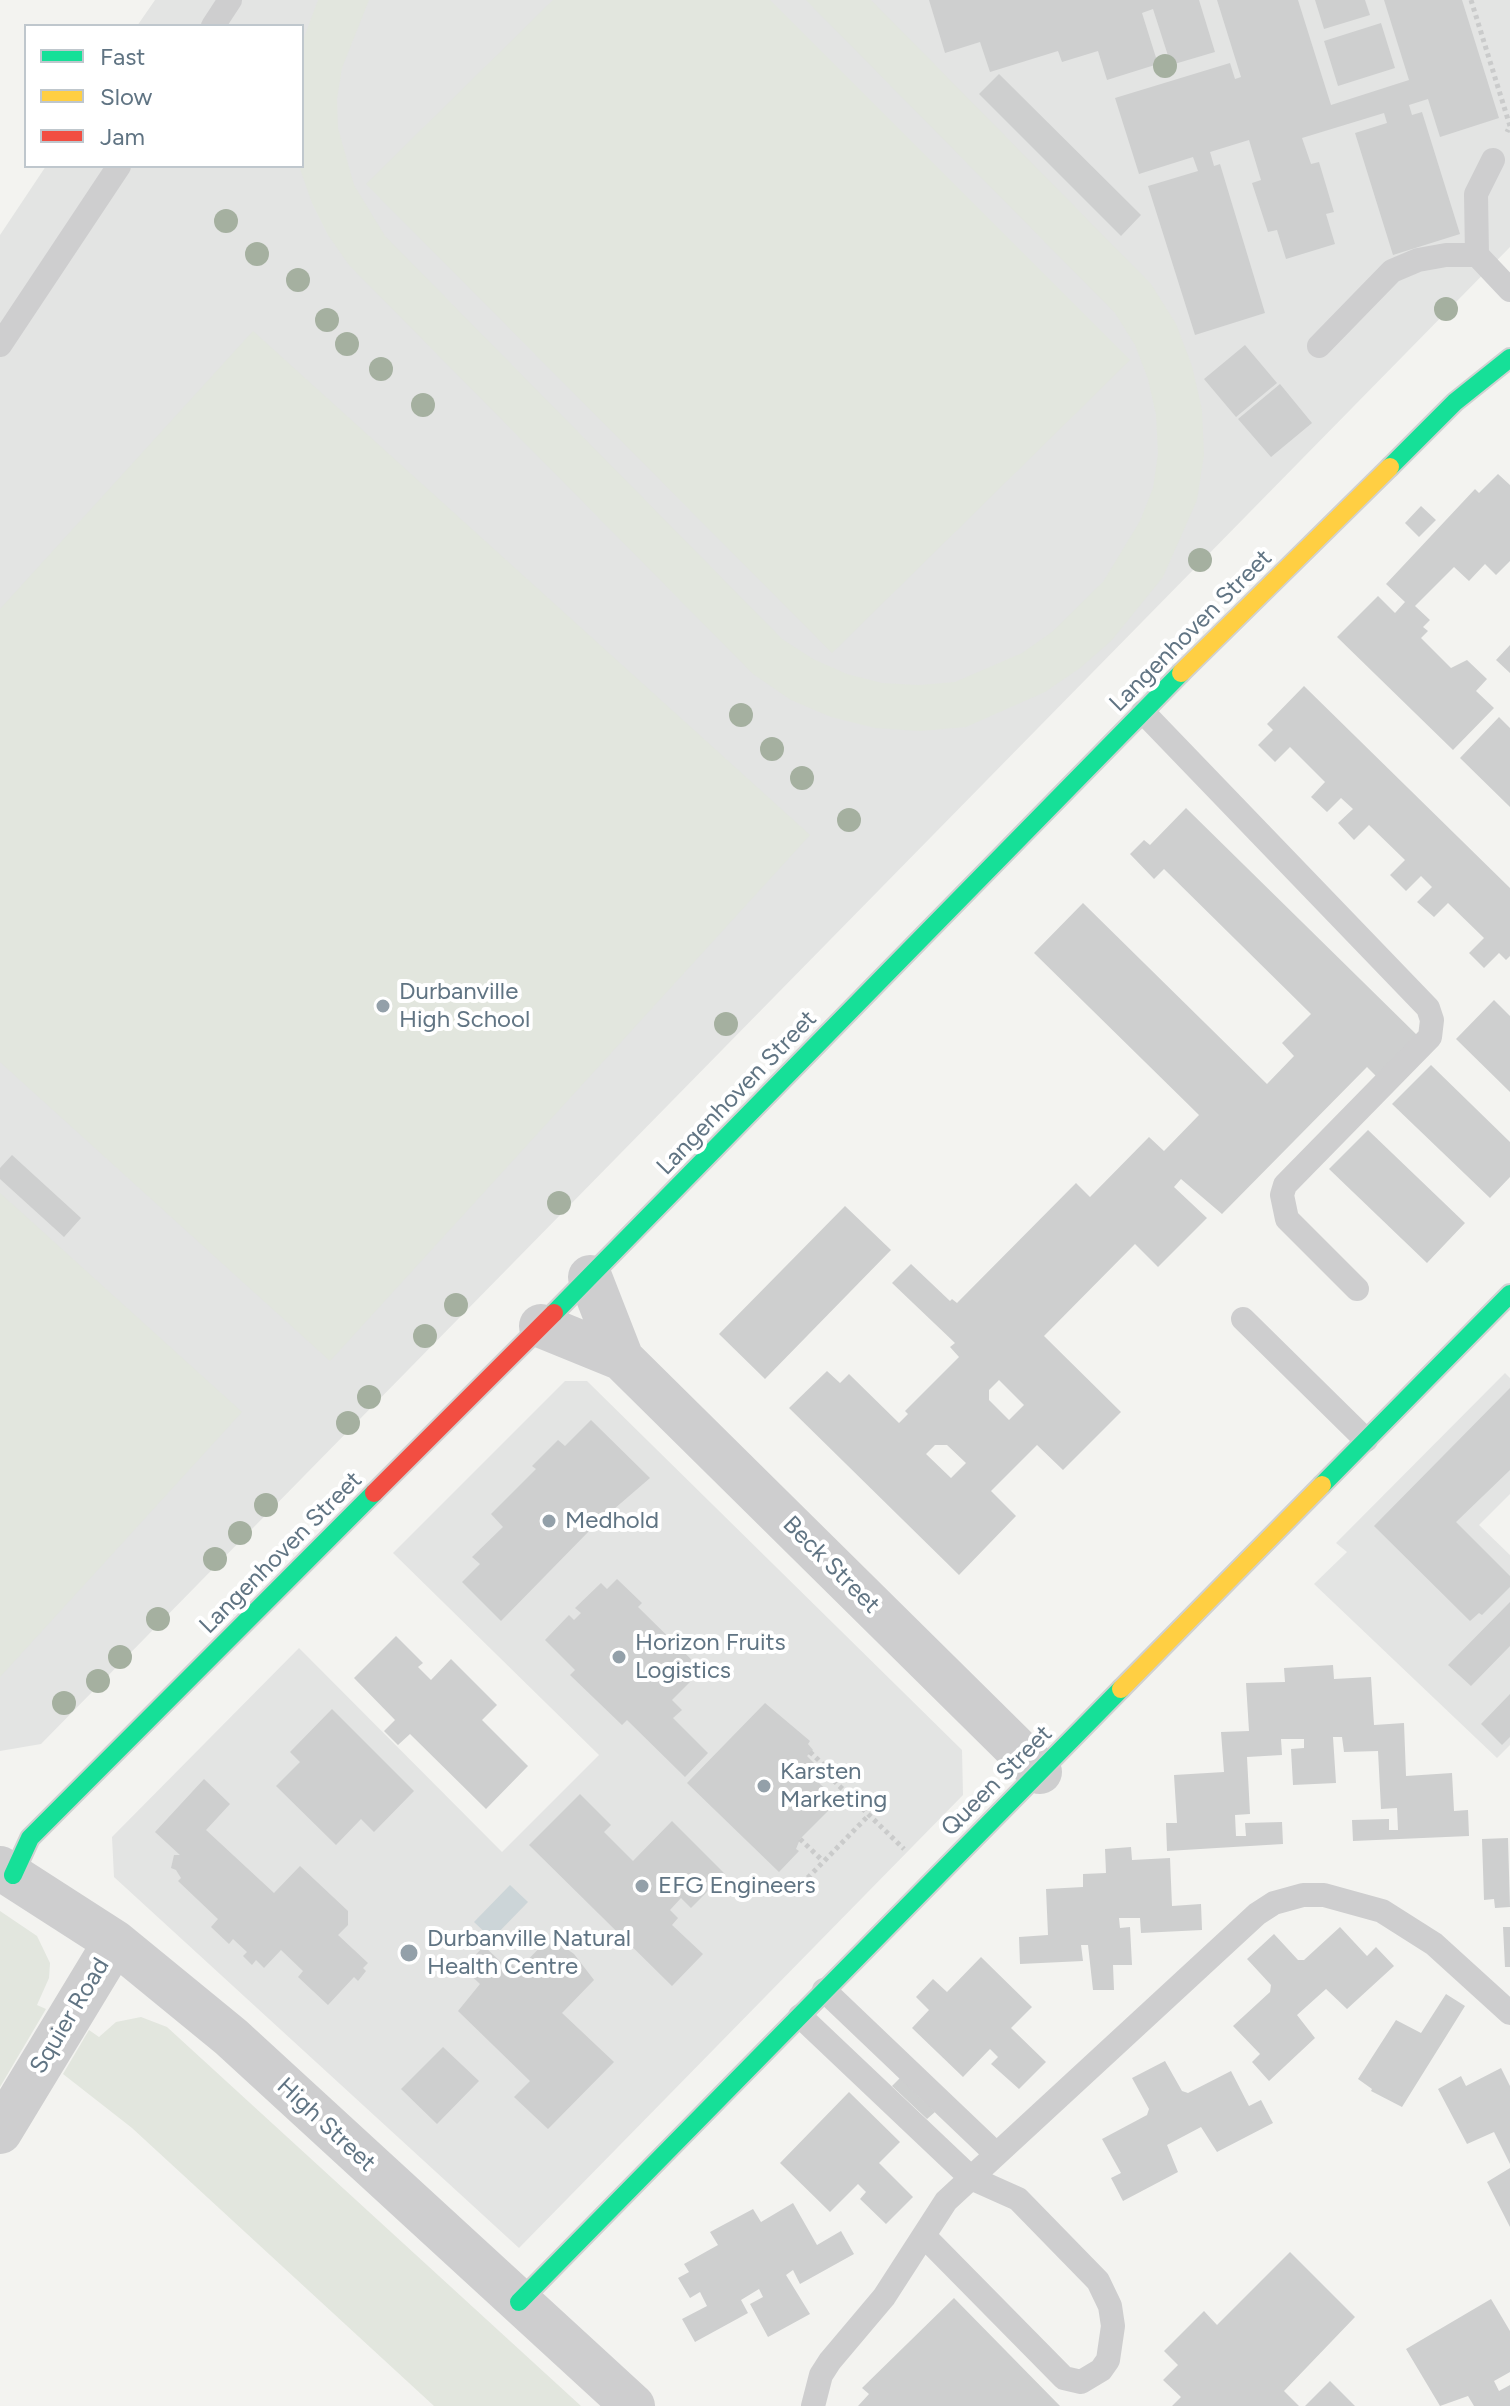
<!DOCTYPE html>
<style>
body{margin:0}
#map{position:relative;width:1510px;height:2406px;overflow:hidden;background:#f3f3f0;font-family:Figtree,sans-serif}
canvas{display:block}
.legend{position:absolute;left:24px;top:24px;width:280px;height:144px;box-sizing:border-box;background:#fff;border:2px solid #bfc7cd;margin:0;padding:10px 14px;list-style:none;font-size:24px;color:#607483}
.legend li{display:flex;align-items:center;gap:16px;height:40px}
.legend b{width:40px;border:2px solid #bfc7cd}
</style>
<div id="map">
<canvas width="1510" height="2406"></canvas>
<ul class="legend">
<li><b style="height:10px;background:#16e098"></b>Fast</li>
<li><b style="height:10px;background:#ffcf43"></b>Slow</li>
<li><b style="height:10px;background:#f24e42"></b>Jam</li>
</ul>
</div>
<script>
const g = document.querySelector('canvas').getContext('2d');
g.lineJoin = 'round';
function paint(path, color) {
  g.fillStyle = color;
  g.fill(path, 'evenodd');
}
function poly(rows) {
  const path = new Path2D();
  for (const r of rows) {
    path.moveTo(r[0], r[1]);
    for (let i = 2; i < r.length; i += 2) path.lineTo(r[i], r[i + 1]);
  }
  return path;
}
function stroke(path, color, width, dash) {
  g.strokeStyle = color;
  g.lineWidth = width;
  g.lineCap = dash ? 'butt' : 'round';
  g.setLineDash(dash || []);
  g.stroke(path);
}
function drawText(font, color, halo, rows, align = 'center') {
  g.font = font + ' Figtree,sans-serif';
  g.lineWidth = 8;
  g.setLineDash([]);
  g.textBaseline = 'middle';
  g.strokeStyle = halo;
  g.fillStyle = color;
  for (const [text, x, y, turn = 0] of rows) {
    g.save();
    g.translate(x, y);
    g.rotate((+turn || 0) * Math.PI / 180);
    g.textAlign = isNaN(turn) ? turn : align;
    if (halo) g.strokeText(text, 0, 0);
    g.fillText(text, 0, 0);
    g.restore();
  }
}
const built = poly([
 [155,0,1510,0,1510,247,41,1744,0,1751,0,235,46,166,302,166,302,26,137,26],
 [1505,1373,1510,1378,1510,1494,1479,1525,1510,1555,1510,1745,1497,1758,1314,1584,1347,1552,1336,1543],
 [565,1381,587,1381,962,1750,963,1795,519,2248,114,1877,112,1837,299,1648,502,1852,599,1755,393,1553]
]);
const green = poly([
 [318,0,369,0,342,68,337,99,338,128,354,185,385,236,782,639,813,659,847,674,882,683,919,685,955,682,1022,653,1052,632,1103,582,1140,521,1153,488,1158,453,1156,415,1148,379,1135,345,1115,313,806,0,871,0,1151,284,1176,324,1192,366,1202,410,1204,455,1197,500,1163,577,1111,641,1080,668,1045,692,966,727,920,731,875,728,831,717,791,700,753,674,349,265,328,235,312,203,299,166,302,166,302,43],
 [553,0,770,0,1130,360,832,653,366,184],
 [253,331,810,835,330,1361,0,1062,0,609],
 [0,1193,242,1412,0,1677],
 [0,1911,37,1936,50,1963,49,1978,37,2005,46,2009,0,2087],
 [141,2017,167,2027,581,2406,434,2406,132,2128,63,2074,89,2030,99,2037,116,2022]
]);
const water = poly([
 [510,1885,528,1902,492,1939,474,1922]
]);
const building = poly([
 [929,0,1199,0,1215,52,1171,65,1153,9,1142,13,1158,64,1107,80,1098,51,1062,62,1058,51,990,72,980,42,945,53],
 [1217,0,1298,0,1331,105,1409,80,1384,0,1462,0,1499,118,1440,137,1428,99,1409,105,1412,115,1422,112,1460,234,1393,255,1355,133,1387,123,1384,113,1302,138,1311,164,1319,162,1334,212,1326,214,1335,244,1286,259,1277,230,1268,232,1252,183,1261,180,1249,140,1210,152,1214,166,1220,164,1265,313,1195,335,1148,186,1198,171,1193,157,1139,174,1115,98,1230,63,1235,79,1241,77],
 [1315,0,1365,0,1370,15,1324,29],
 [1381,23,1395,68,1338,86,1324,41],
 [999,74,1141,215,1121,236,979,94],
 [1245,345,1277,383,1236,417,1204,379],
 [1280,384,1312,423,1271,457,1238,419],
 [1498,474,1510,485,1510,561,1496,575,1485,564,1469,581,1454,567,1415,606,1430,620,1423,627,1428,631,1421,638,1451,668,1467,660,1487,679,1476,691,1494,708,1453,750,1337,637,1378,596,1395,613,1405,602,1386,584,1475,489,1479,493],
 [1421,506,1436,520,1419,537,1405,523],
 [1510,645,1510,673,1496,660],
 [1304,686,1510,888,1510,956,1506,960,1499,953,1484,968,1469,953,1484,938,1448,903,1434,917,1417,902,1432,887,1421,876,1406,891,1390,875,1405,860,1369,825,1354,840,1338,823,1353,809,1341,798,1327,812,1311,797,1325,782,1290,747,1275,762,1258,745,1273,730,1267,724],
 [1499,717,1510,728,1510,807,1460,758],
 [1186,808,1418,1036,1377,1077,1367,1067,1222,1214,1181,1179,1174,1187,1207,1218,1158,1267,1135,1244,1044,1336,1121,1412,1063,1470,1037,1445,991,1491,1016,1516,959,1575,789,1408,827,1371,840,1383,849,1374,899,1423,908,1414,905,1411,959,1357,950,1347,955,1343,892,1283,911,1264,950,1301,952,1299,957,1303,1076,1183,1090,1197,1149,1137,1164,1151,1199,1115,1034,953,1083,903,1267,1084,1294,1056,1282,1043,1311,1014,1164,869,1154,879,1130,854,1144,840,1150,845],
 [999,1380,1024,1405,1009,1420,989,1400,989,1390],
 [935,1445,947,1445,966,1463,951,1478,926,1454],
 [1494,1000,1510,1016,1510,1092,1456,1039],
 [1431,1065,1510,1142,1510,1177,1490,1198,1392,1104],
 [1368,1130,1465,1223,1427,1263,1329,1169],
 [12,1155,81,1218,64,1237,0,1179,0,1168],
 [845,1206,891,1250,765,1379,719,1334],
 [1510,1388,1510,1470,1456,1522,1510,1576,1510,1587,1482,1615,1479,1613,1470,1621,1374,1526],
 [591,1420,650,1478,592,1528,501,1621,462,1582,480,1564,472,1557,503,1527,491,1514,536,1469,532,1466,558,1440,565,1446],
 [617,1579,642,1603,638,1607,702,1670,672,1700,682,1710,673,1718,708,1753,685,1777,627,1720,622,1725,570,1675,575,1670,545,1640,569,1615,574,1620,581,1613,575,1608,601,1583,607,1589],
 [1510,1602,1510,1646,1471,1686,1448,1665],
 [396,1636,423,1663,418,1667,431,1680,451,1659,497,1705,482,1720,528,1766,486,1809,410,1734,398,1745,384,1731,395,1720,354,1678],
 [1333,1665,1334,1679,1371,1677,1374,1725,1404,1723,1406,1776,1452,1773,1454,1811,1468,1810,1469,1836,1353,1841,1352,1820,1389,1819,1389,1830,1398,1830,1397,1808,1381,1809,1378,1751,1344,1752,1342,1737,1333,1737,1336,1783,1293,1785,1291,1749,1304,1748,1304,1739,1281,1739,1282,1755,1247,1757,1250,1814,1235,1815,1236,1836,1246,1836,1245,1823,1282,1822,1283,1844,1167,1851,1166,1823,1177,1823,1174,1775,1224,1772,1221,1732,1249,1731,1246,1683,1285,1682,1284,1668],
 [1510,1694,1510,1737,1502,1745,1481,1724],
 [765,1703,810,1741,808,1744,813,1750,807,1756,819,1768,816,1771,823,1779,819,1783,838,1801,800,1839,796,1849,799,1851,779,1872,687,1783],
 [332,1709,414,1791,374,1832,361,1819,336,1845,276,1786,300,1762,290,1752],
 [204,1779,230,1804,206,1830,274,1893,300,1866,348,1911,348,1925,338,1935,368,1963,363,1968,366,1971,358,1981,354,1977,328,2005,298,1977,303,1971,281,1950,264,1968,256,1960,252,1965,243,1956,247,1952,233,1939,229,1944,211,1927,218,1919,178,1881,181,1878,176,1870,171,1868,174,1855,180,1855,155,1832],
 [580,1794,611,1825,604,1832,633,1861,672,1821,725,1874,691,1908,681,1898,670,1910,678,1918,672,1925,703,1954,672,1986,529,1845],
 [1508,1838,1510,1907,1495,1908,1494,1899,1484,1900,1482,1839],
 [1131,1847,1132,1860,1170,1858,1172,1906,1201,1904,1202,1930,1141,1933,1140,1918,1119,1918,1120,1928,1130,1927,1132,1965,1113,1965,1114,1990,1093,1990,1088,1945,1081,1945,1083,1961,1020,1964,1019,1937,1048,1935,1046,1889,1083,1887,1083,1874,1106,1873,1105,1849],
 [1340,1927,1367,1956,1376,1947,1394,1966,1347,2009,1326,1989,1297,2015,1315,2038,1269,2081,1252,2062,1260,2054,1233,2026,1270,1992,1271,1985,1247,1959,1274,1934,1298,1960,1304,1960],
 [1503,1927,1510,1927,1510,1967,1505,1967],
 [550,1937,574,1954,594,1980,562,2013,614,2062,548,2129,514,2097,530,2081,458,2011,480,1984,463,1968,484,1946,504,1965,508,1960,518,1970],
 [981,1957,1032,2007,1011,2028,1046,2062,1019,2089,991,2064,998,2057,990,2049,963,2077,912,2028,929,2010,916,1997,933,1979,947,1992],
 [1446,1994,1465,2006,1402,2107,1371,2091,1372,2089,1358,2079,1396,2020,1421,2033],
 [443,2047,479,2081,437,2124,401,2089],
 [1165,2061,1182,2091,1188,2093,1231,2071,1249,2106,1261,2100,1273,2123,1217,2152,1201,2127,1167,2145,1178,2172,1123,2201,1111,2178,1121,2173,1102,2139,1147,2115,1149,2109,1132,2078],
 [1501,2068,1510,2086,1510,2164,1494,2132,1467,2144,1438,2089,1461,2076,1466,2086],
 [900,2078,935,2112,927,2119,892,2086],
 [849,2092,900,2142,879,2163,913,2197,886,2224,860,2199,866,2192,858,2184,830,2212,780,2163],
 [1510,2168,1510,2227,1487,2182],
 [793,2203,817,2245,841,2231,854,2254,800,2284,793,2270,786,2275,810,2314,768,2337,750,2304,763,2297,759,2289,741,2300,748,2313,695,2342,682,2319,707,2306,700,2292,690,2298,678,2278,689,2272,684,2264,718,2245,710,2232,753,2209,761,2222],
 [1290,2252,1355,2317,1284,2391,1299,2406,1172,2406,1181,2397,1163,2380,1178,2365,1164,2351,1204,2311,1217,2325],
 [954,2298,1060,2406,858,2406,869,2394,862,2388],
 [1491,2299,1510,2331,1510,2372,1494,2381,1499,2391,1510,2385,1510,2406,1474,2406,1468,2396,1440,2406,1406,2349],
 [1330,2381,1355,2406,1305,2406]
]);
const path = poly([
 [1471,0,1510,126,1507,132],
 [810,1752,828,1769,826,1773,904,1849],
 [800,1839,823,1861],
 [791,1895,869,1815]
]);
const lane = poly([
 [213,26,230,0],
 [1477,255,1476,194,1493,160],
 [0,345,119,166],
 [1319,346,1392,271,1418,260,1446,255,1477,255,1510,290],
 [1143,712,1428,1008,1432,1020,1430,1037,1285,1185,1282,1195,1287,1219,1357,1289],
 [1243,1319,1366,1440],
 [824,1990,996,2154],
 [800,2016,971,2178,1018,2199,1098,2281,1110,2306,1113,2326,1108,2360,1101,2370,1081,2382,1064,2378,925,2237],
 [813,2406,821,2375,830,2361,884,2297,946,2201,1257,1914,1274,1903,1303,1895,1324,1895,1382,1911,1434,1944,1510,2013]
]);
const street = poly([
 [590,1277,622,1359],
 [541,1326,622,1359,1040,1772],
 [0,1868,115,1942,231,2037,633,2406],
 [0,2132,115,1942]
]);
const fast = poly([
 [1390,467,1455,402,1510,358],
 [554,1313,1181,673],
 [1322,1485,1510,1294],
 [13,1875,30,1838,374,1493],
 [519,2302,1121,1689]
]);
const slow = poly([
 [1181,673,1390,467],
 [1121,1689,1322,1485]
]);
const jam = poly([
 [374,1493,554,1313]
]);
const trees = [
 [1165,66],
 [226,221],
 [257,254],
 [298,280],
 [1446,309],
 [327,320],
 [347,344],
 [381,369],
 [423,405],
 [1200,560],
 [741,715],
 [772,749],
 [802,778],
 [849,820],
 [726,1024],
 [559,1203],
 [456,1305],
 [425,1336],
 [369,1397],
 [348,1423],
 [266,1505],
 [240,1533],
 [215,1559],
 [158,1619],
 [120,1657],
 [98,1681],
 [64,1703]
];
const markers = [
 [383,1006,8,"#93a0a9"],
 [549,1521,8,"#93a0a9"],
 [619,1657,8,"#93a0a9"],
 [764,1786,8,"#93a0a9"],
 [642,1886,8,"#93a0a9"],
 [409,1953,10,"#93a0a9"]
];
const streetNames = [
 ["Langenhoven Street",1191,631,-45],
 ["Langenhoven Street",737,1093,-46],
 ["Langenhoven Street",281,1553,-45],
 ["Beck Street",831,1565,45],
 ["Queen Street",997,1781,-45],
 ["Squier Road",70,2016,-59],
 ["High Street",326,2125,43]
];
const poiNames = [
 ["Durbanville",399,992],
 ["High School",399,1020],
 ["Medhold",565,1521],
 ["Horizon Fruits",635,1643],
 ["Logistics",635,1671],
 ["Karsten",780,1772],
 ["Marketing",780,1800],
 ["EFG Engineers",658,1886],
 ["Durbanville Natural",427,1939],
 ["Health Centre",427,1967]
];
paint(built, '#e3e4e3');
paint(green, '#e2e6de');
paint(water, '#ccd5d8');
paint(building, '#cecfcf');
stroke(fast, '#d0d1d1', 22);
stroke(slow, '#d0d1d1', 22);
stroke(jam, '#d0d1d1', 22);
stroke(path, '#cacbcb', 5, [4, 4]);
stroke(lane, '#cececf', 24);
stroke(street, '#cececf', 44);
stroke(fast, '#16e098', 18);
stroke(slow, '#ffcf43', 18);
stroke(jam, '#f24e42', 18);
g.fillStyle = '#a5b0a0';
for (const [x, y] of trees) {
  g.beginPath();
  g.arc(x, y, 12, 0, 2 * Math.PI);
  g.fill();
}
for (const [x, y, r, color] of markers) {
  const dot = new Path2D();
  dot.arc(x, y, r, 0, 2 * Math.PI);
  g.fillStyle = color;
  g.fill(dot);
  stroke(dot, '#fff', 3);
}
drawText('24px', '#607483', '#fff', streetNames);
drawText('24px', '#607483', '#fff', poiNames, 'left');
</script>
